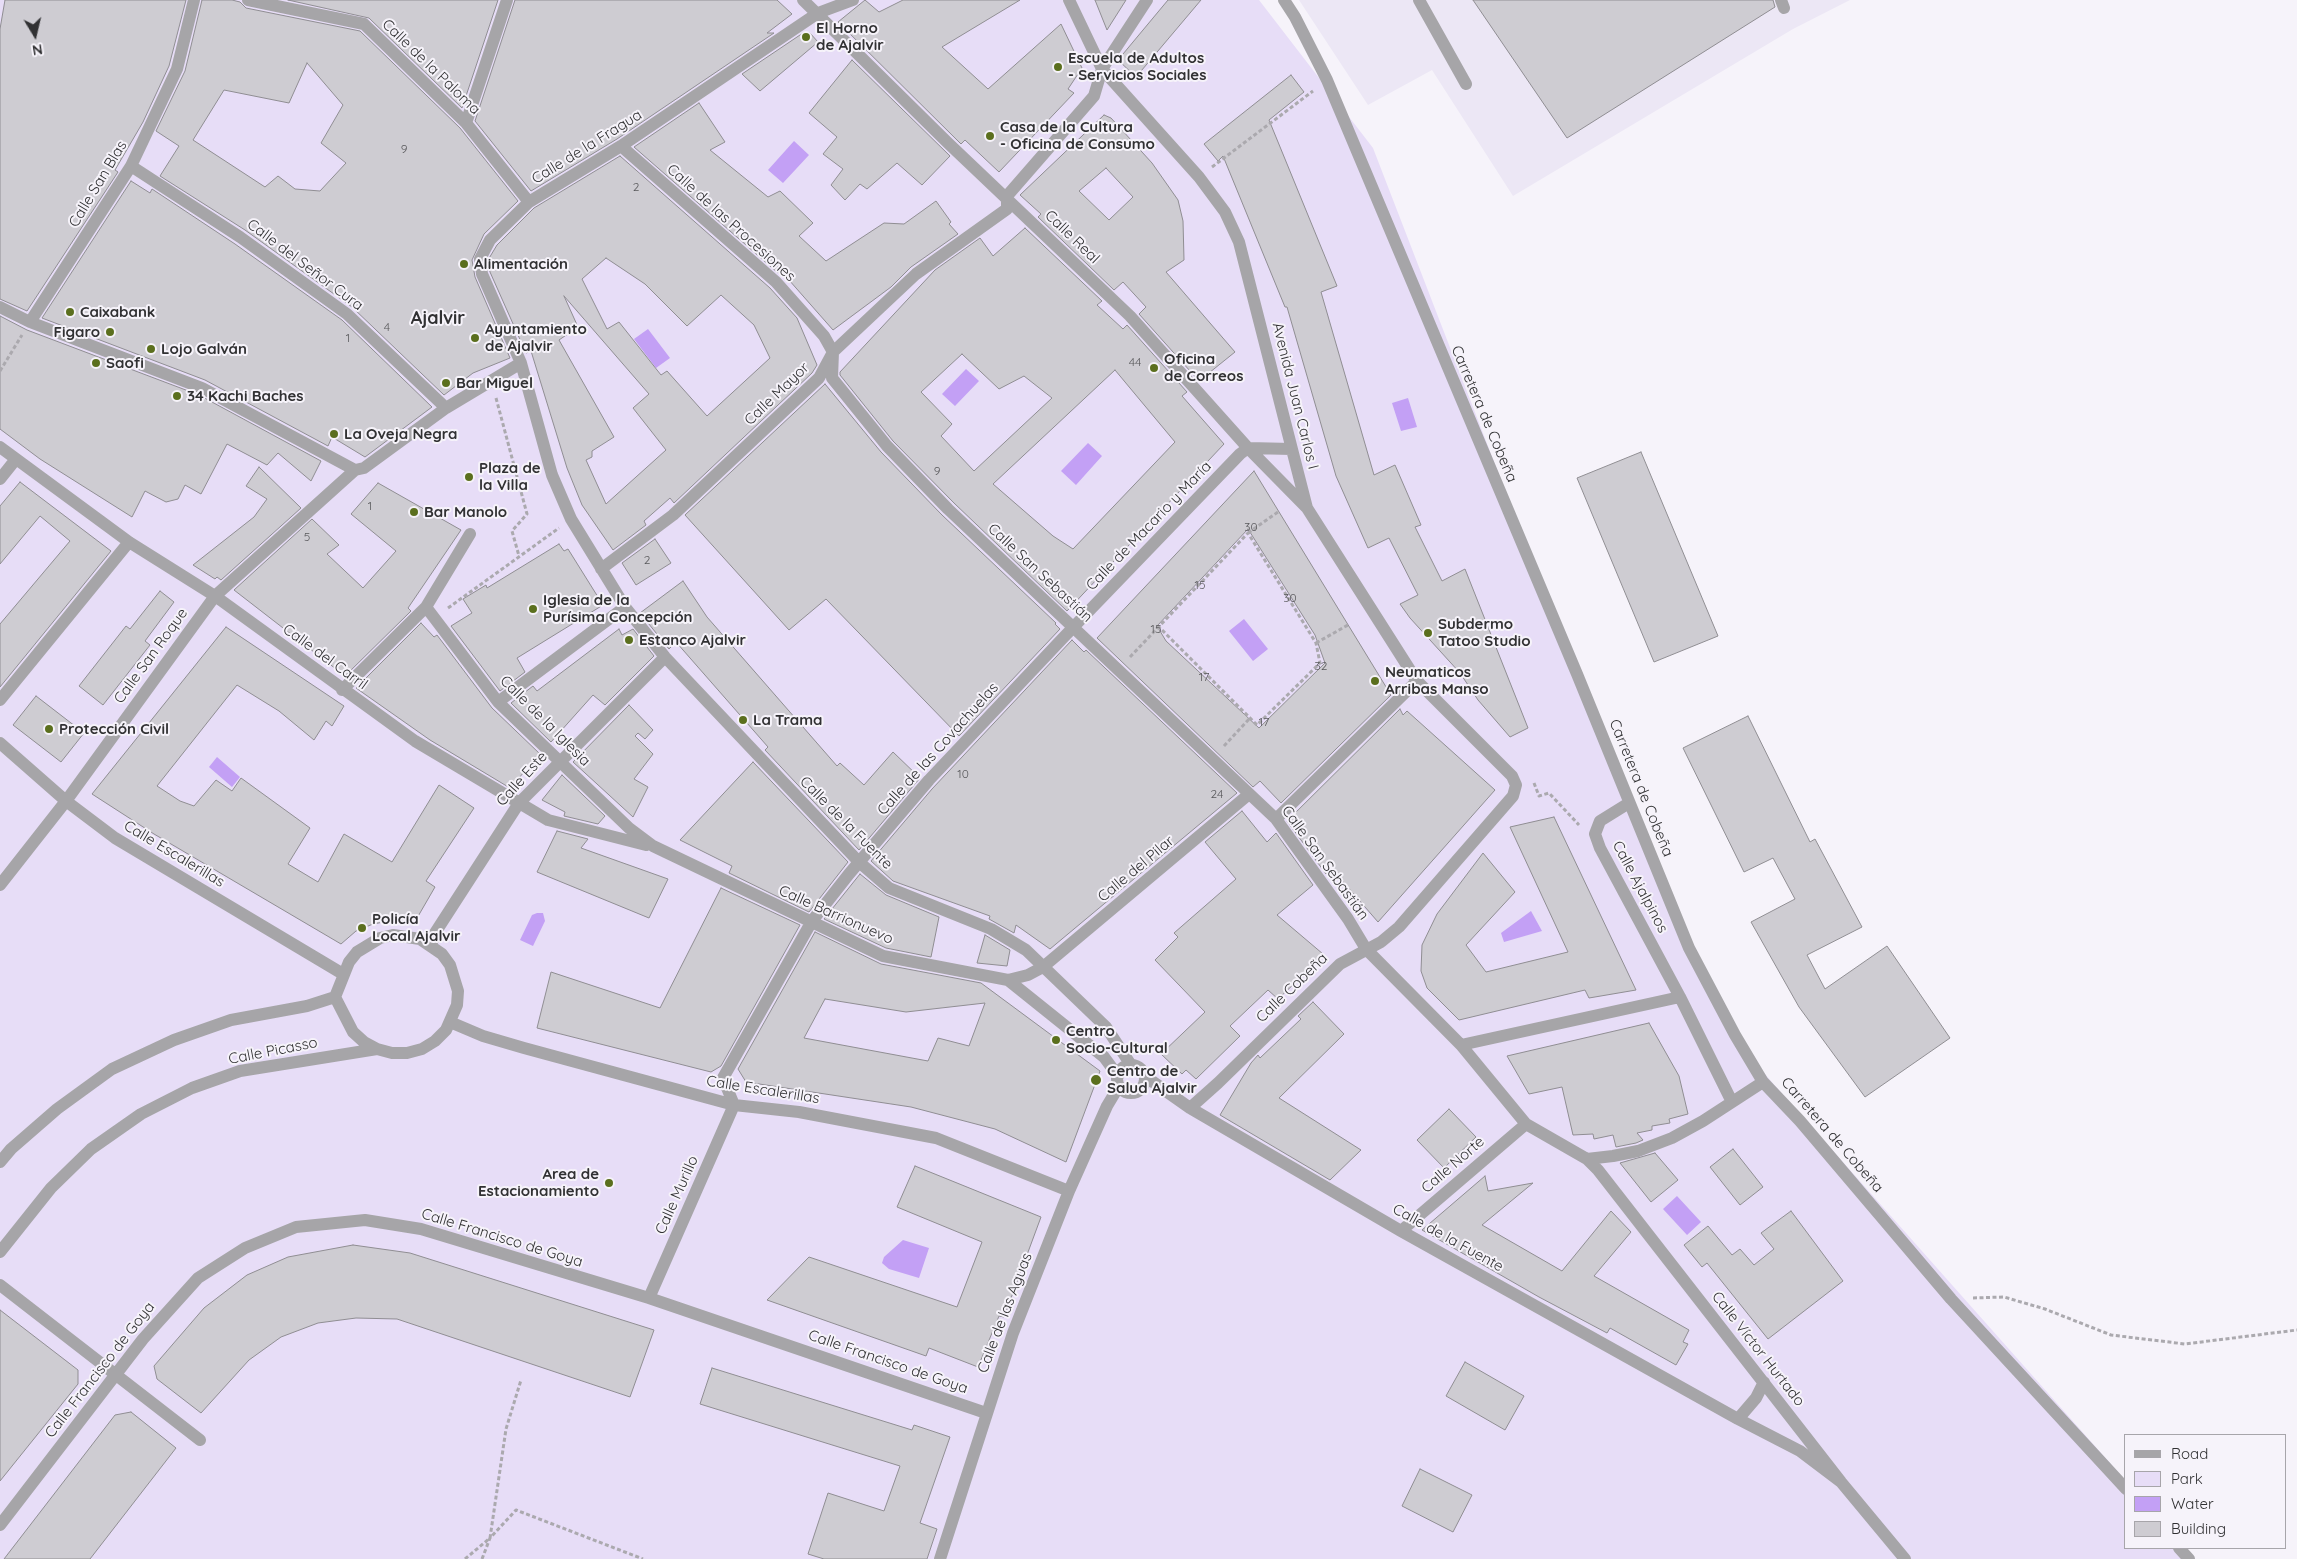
<!DOCTYPE html>
<meta charset="utf-8">
<style>
body{margin:0}
#map{position:relative;width:2297px;height:1559px;overflow:hidden;background:#f6f3fa;font-family:Quicksand,sans-serif}
canvas{display:block}
.legend{position:absolute;left:2124px;top:1434px;width:162px;height:115px;box-sizing:border-box;background:#f6f3fa;border:1px solid #a7a5aa;margin:0;padding:6px 9px;list-style:none;font-size:15px;color:#313133}
.legend li{display:flex;align-items:center;gap:10px;height:25px}
.legend b{width:25px;border:1px solid #a7a5aa}
.north{position:absolute;left:10px;top:10px;width:50px;height:50px;-webkit-text-stroke:4px #f6f3fa;paint-order:stroke;rotate:171deg;font-size:14px;font-weight:700;line-height:20px;text-align:center;color:#313133}
.north::after{content:'';display:block;margin:auto;width:18px;height:22px;background:#313133;clip-path:polygon(50% 0,100% 100%,50% 72%,0 100%)}
</style>
<div id="map">
<canvas width="2297" height="1559"></canvas>
<ul class="legend">
<li><b style="height:6px;background:#a6a5a8"></b>Road</li>
<li><b style="height:14px;background:#e7ddf7"></b>Park</li>
<li><b style="height:14px;background:#c3a0f5"></b>Water</li>
<li><b style="height:14px;background:#ceccd2"></b>Building</li>
</ul>
<div class="north">N</div>
</div>
<script>
const g = document.querySelector('canvas').getContext('2d');
g.lineJoin = 'round';
function paint(path, color) {
  g.fillStyle = color;
  g.fill(path, 'evenodd');
}
function poly(rows) {
  const path = new Path2D();
  for (const r of rows) {
    if (r.length === 3) {
      path.moveTo(r[0] + r[2], r[1]);
      path.arc(r[0], r[1], r[2], 0, 2 * Math.PI);
      continue;
    }
    path.moveTo(r[0], r[1]);
    for (let i = 2; i < r.length; i += 2) path.lineTo(r[i], r[i + 1]);
  }
  return path;
}
function stroke(path, color, width, dash) {
  g.strokeStyle = color;
  g.lineWidth = width;
  g.lineCap = dash ? 'butt' : 'round';
  g.setLineDash(dash || []);
  g.stroke(path);
}
function drawText(font, color, halo, rows, align = 'center') {
  g.font = font + ' Quicksand,sans-serif';
  g.lineWidth = 4;
  g.setLineDash([]);
  g.textBaseline = 'middle';
  g.strokeStyle = halo;
  g.fillStyle = color;
  for (const [text, x, y, turn = 0] of rows) {
    g.save();
    g.translate(x, y);
    g.rotate((+turn || 0) * Math.PI / 180);
    g.textAlign = isNaN(turn) ? turn : align;
    if (halo) g.strokeText(text, 0, 0);
    g.fillText(text, 0, 0);
    g.restore();
  }
}
const built = poly([
 [1299,0,1850,0,1793,29,1513,196,1432,70,1368,105]
]);
const green = poly([
 [0,0,1259,0,1373,148,1537,573,1732,1037,2126,1481,2126,1548,2185,1548,2195,1559,0,1559]
]);
const water = poly([
 [794,141,809,155,783,183,768,170],
 [648,329,670,358,656,368,634,339],
 [966,369,979,381,955,406,942,394],
 [1408,398,1417,427,1401,431,1392,403],
 [1088,443,1102,456,1076,485,1061,471],
 [1244,619,1268,649,1253,661,1229,631],
 [217,757,240,777,232,787,209,767],
 [1531,911,1542,931,1504,942,1501,933],
 [537,913,543,913,545,921,533,946,520,940,532,915],
 [1677,1196,1701,1222,1687,1235,1663,1209],
 [903,1240,929,1248,919,1278,889,1269,882,1263,884,1257]
]);
const building = poly([
 [5,0,186,0,169,66,143,122,115,170,118,172,27,311,0,299,0,29,5,0],
 [202,0,232,0,240,2,246,8,360,31,460,128,518,201,484,234,472,260,475,277,510,358,473,373,444,395,352,307,245,230,160,176,179,146,156,131,185,71,202,0],
 [307,63,343,105,321,143,346,163,320,191,295,189,278,176,265,187,193,140,224,90,289,103,307,63],
 [288,0,498,0,462,108,369,18,288,0],
 [515,0,777,0,792,14,767,33,774,33,617,139,531,191,475,121,515,0],
 [865,0,879,12,903,0,1020,0,942,47,988,89,1061,24,1082,68,1068,89,1074,93,999,172,965,140,961,144,838,22,865,0],
 [1095,0,1126,0,1107,30,1095,0],
 [1168,0,1201,0,1136,77,1118,60,1168,0],
 [1473,0,1773,0,1775,7,1567,138,1473,0],
 [803,33,810,33,818,42,760,91,742,74,803,33],
 [852,60,950,156,922,185,897,163,867,189,860,184,845,200,831,185,843,169,823,154,837,137,809,113,852,60],
 [1291,75,1304,92,1269,120,1337,286,1321,292,1374,475,1395,465,1421,525,1415,527,1442,581,1465,569,1528,728,1510,737,1478,700,1460,673,1410,618,1400,604,1418,595,1389,538,1368,548,1336,476,1287,307,1285,307,1223,156,1218,161,1204,144,1291,75],
 [699,103,725,142,710,150,768,197,780,191,813,223,799,236,826,261,884,223,904,224,936,201,951,222,949,224,958,234,911,267,891,287,833,330,774,263,778,273,634,147,699,103],
 [1104,115,1111,118,1152,163,1178,200,1183,221,1184,260,1166,272,1235,352,1199,381,1139,314,1146,307,1123,282,1114,290,1038,217,1041,214,1020,195,1104,115],
 [1106,168,1133,197,1109,220,1079,191,1106,168],
 [620,156,770,288,797,318,817,365,812,373,674,503,670,498,644,521,646,525,613,550,582,505,567,468,531,351,526,353,490,272,488,260,497,245,534,208,620,156],
 [606,258,645,284,687,326,721,295,754,325,770,358,707,416,667,371,661,375,619,322,607,329,582,279,606,258],
 [564,296,649,394,633,408,666,450,606,504,586,460,592,457,592,451,614,437,559,340,578,327,564,296],
 [131,181,150,193,152,189,235,244,342,320,432,407,365,457,332,437,328,446,205,380,42,318,131,181],
 [1025,228,1102,301,1097,305,1123,329,1127,325,1187,392,1182,396,1224,444,1067,611,954,503,893,441,840,375,840,372,935,270,980,238,993,256,1025,228],
 [962,354,999,389,1024,376,1052,398,974,471,941,436,952,424,921,392,962,354],
 [1115,370,1175,442,1073,549,1053,536,993,484,1115,370],
 [0,316,27,330,199,395,321,461,311,481,278,453,267,465,227,444,201,494,185,485,178,499,166,502,145,491,132,517,40,459,0,429,0,316],
 [825,384,881,452,942,515,1056,623,1055,624,1060,629,959,736,826,599,789,630,685,515,825,384],
 [1641,452,1718,636,1654,662,1577,478,1641,452],
 [259,467,301,508,221,580,217,577,215,579,193,565,254,517,267,499,246,486,259,467],
 [1254,471,1391,695,1281,803,1260,781,1253,787,1097,638,1254,471],
 [1248,529,1315,635,1325,663,1259,728,1166,641,1157,626,1248,529],
 [20,482,111,551,0,687,0,624,70,541,40,516,0,564,0,506,20,482],
 [378,483,461,530,408,608,411,611,345,676,234,590,312,519,339,545,327,554,363,588,396,551,351,514,378,483],
 [655,539,671,563,636,585,622,563,655,539],
 [559,544,564,551,568,549,603,605,517,658,525,672,500,691,451,626,472,613,463,599,486,585,487,588,559,544],
 [683,581,707,617,837,766,840,763,864,785,893,752,920,778,859,850,765,750,768,747,676,642,669,649,640,613,683,581],
 [160,591,174,602,145,641,150,645,103,705,79,686,126,626,130,629,160,591],
 [421,623,434,637,437,635,492,708,540,754,510,788,430,740,356,688,421,623],
 [226,627,344,706,332,726,326,721,314,740,279,711,237,685,157,786,180,801,194,806,216,780,232,791,241,778,310,828,288,864,318,882,344,834,392,862,439,785,474,808,426,881,435,887,413,925,395,920,373,924,356,931,341,944,154,834,92,794,226,627],
 [619,629,622,635,633,629,654,656,605,705,593,695,551,742,511,703,533,686,537,691,619,629],
 [1072,640,1084,652,1086,650,1237,793,1050,949,1016,925,1014,933,989,919,990,916,893,881,871,861,932,789,1072,640],
 [36,696,84,733,61,762,13,725,36,696],
 [629,705,653,730,645,739,638,733,635,736,653,754,634,779,648,787,633,817,573,762,629,705],
 [1400,709,1403,715,1407,711,1495,790,1378,922,1332,869,1326,874,1287,821,1400,709],
 [1748,716,1810,842,1815,839,1862,927,1807,955,1825,989,1887,946,1950,1038,1865,1097,1799,1007,1751,922,1795,899,1773,858,1744,872,1683,748,1748,716],
 [753,762,848,862,809,912,729,873,732,866,680,840,753,762],
 [562,775,605,816,598,824,564,816,565,812,542,800,562,775],
 [1242,811,1267,842,1276,833,1313,885,1277,915,1323,954,1297,983,1296,982,1278,999,1268,990,1230,1026,1240,1036,1196,1079,1186,1070,1182,1074,1161,1054,1205,1012,1155,960,1178,937,1174,933,1236,879,1205,842,1242,811],
 [1554,817,1636,990,1589,998,1585,990,1459,1020,1427,988,1421,971,1422,945,1437,914,1483,853,1515,892,1466,945,1486,972,1568,952,1510,827,1554,817],
 [557,831,588,839,581,848,668,879,649,918,537,872,557,831],
 [860,874,886,895,939,917,931,957,886,948,824,919,860,874],
 [721,888,800,925,721,1066,711,1072,537,1028,551,972,660,1008,721,888],
 [815,932,881,964,981,983,1100,1071,1066,1162,995,1129,911,1107,746,1082,738,1069,815,932],
 [825,999,906,1012,985,1003,969,1046,938,1038,928,1061,804,1038,825,999],
 [985,935,1010,950,1007,966,977,963,985,935],
 [1313,1002,1344,1034,1279,1098,1361,1150,1330,1180,1220,1115,1251,1063,1258,1055,1260,1058,1301,1019,1298,1016,1313,1002],
 [1649,1023,1679,1076,1688,1114,1669,1119,1670,1123,1652,1126,1652,1130,1637,1133,1643,1140,1636,1143,1616,1147,1613,1135,1594,1139,1593,1134,1573,1135,1562,1087,1529,1094,1507,1056,1649,1023],
 [1449,1109,1476,1137,1444,1168,1417,1140,1449,1109],
 [1733,1149,1763,1187,1740,1205,1710,1167,1733,1149],
 [1655,1153,1678,1180,1651,1202,1620,1163,1655,1153],
 [915,1166,1041,1217,1004,1317,999,1316,978,1367,929,1348,926,1356,767,1300,809,1257,957,1307,982,1242,897,1207,915,1166],
 [1485,1176,1488,1191,1533,1183,1482,1225,1562,1271,1611,1211,1631,1232,1594,1276,1689,1330,1683,1342,1688,1344,1676,1365,1610,1328,1607,1333,1539,1297,1422,1230,1485,1176],
 [1791,1211,1843,1281,1768,1339,1707,1263,1702,1267,1684,1245,1708,1226,1732,1255,1740,1249,1754,1265,1774,1249,1761,1233,1791,1211],
 [353,1245,410,1253,654,1330,630,1397,397,1319,356,1318,318,1323,281,1337,249,1360,201,1413,157,1379,154,1366,204,1308,247,1275,288,1257,353,1245],
 [0,1310,78,1370,78,1384,0,1481,0,1310],
 [1465,1362,1524,1396,1505,1430,1446,1396,1465,1362],
 [712,1368,912,1430,914,1425,950,1437,920,1523,937,1529,927,1559,824,1559,808,1554,828,1493,884,1511,900,1466,700,1404,712,1368],
 [131,1412,176,1448,90,1559,4,1559,115,1415,131,1412],
 [1420,1469,1472,1495,1453,1532,1402,1506,1420,1469]
]);
const path = poly([
 [1212,167,1313,91],
 [0,371,22,335],
 [496,398,527,514,512,531,519,556],
 [1248,533,1278,512],
 [448,608,559,528],
 [1316,643,1348,625],
 [1130,657,1248,533,1316,643,1320,663,1257,725,1159,627],
 [1224,746,1250,718],
 [1534,783,1539,796,1549,793,1579,825],
 [1973,1298,2004,1297,2045,1309,2111,1335,2185,1344,2297,1330],
 [465,1559,490,1538,506,1429,521,1380],
 [482,1559,490,1538,516,1510,643,1559]
]);
const minor = poly([
 [248,0,364,24,466,123,529,202],
 [803,0,948,143,1130,316,1248,448,1306,507],
 [853,0,818,13,621,146,529,202,490,240,480,259,482,274,521,363,552,475,571,519,625,607,665,657,859,862,889,888,991,929,1026,950,1106,1027,1131,1065],
 [1069,0,1102,69,1199,177,1225,212,1239,242,1307,508,1417,681,1512,776,1516,785,1513,796,1399,927,1381,942,1340,964,1218,1083,1190,1108],
 [1284,0,1295,17,1327,80,1577,674,1689,948,1735,1035,1763,1082,1800,1121,1951,1299,2126,1489],
 [1419,0,1466,84],
 [1781,0,1784,8],
 [466,123,507,0],
 [621,146,776,282,824,336,833,352,832,378,887,446,948,509,1276,819,1348,919,1366,949,1461,1045,1526,1124,1587,1159,1613,1156,1638,1151,1672,1138,1703,1121,1763,1082],
 [131,166,240,237,347,314,446,408],
 [0,307,30,322,202,388,355,470],
 [30,322,131,166,177,69,194,0],
 [0,447,129,542,215,596,415,741,548,820,646,845],
 [0,479,16,459],
 [601,569,673,515,819,378,833,352,916,274,1007,209,1007,196,1094,96,1102,69,1147,0],
 [426,607,470,534],
 [342,690,426,607,498,702,629,828,653,846,883,956,1008,980,1028,975,1043,967,1248,795],
 [0,700,129,542],
 [498,702,625,607],
 [0,743,66,801,115,838,343,974],
 [1276,819,1417,681],
 [0,885,66,801,215,596,355,470,364,468,446,408,521,363],
 [393,935,420,939,442,954,450,965,458,991,457,1005,446,1030,435,1041,422,1049,407,1053,392,1053,377,1049,364,1042,353,1032,335,997,349,962,357,952,380,938,393,935],
 [431,945,435,933,519,803,665,657],
 [1008,980,1104,1057,1118,1076],
 [1680,997,1732,1102],
 [450,1022,483,1036,524,1048,734,1105,799,1112,936,1138,1069,1191],
 [1461,1045,1680,997,1600,848,1595,834,1600,821,1629,803],
 [1131,1079,14],
 [1146,1077,1190,1108,1401,1231,1738,1419,1800,1451,1841,1482],
 [1587,1159,1598,1170,1841,1482,1905,1559],
 [0,1162,11,1149,57,1109,112,1069,174,1040,231,1020,307,1006,335,997],
 [1401,1231,1526,1124],
 [0,1252,51,1188,91,1149,141,1114,192,1088,240,1071,377,1049],
 [0,1285,200,1440],
 [649,1298,734,1105,723,1078,812,921,849,874,929,780,1062,639,1240,454,1248,448,1292,449],
 [1738,1419,1756,1398,1764,1382],
 [0,1525,143,1339,198,1278,245,1248,296,1227,365,1220,421,1229,649,1298,986,1413],
 [2179,1548,2189,1559],
 [940,1559,1013,1333,1069,1191,1107,1106,1119,1086]
]);
const markers = [
 [806,37,5,"#5b6f1e"],
 [1058,67,5,"#5b6f1e"],
 [990,136,5,"#5b6f1e"],
 [464,264,5,"#5b6f1e"],
 [70,312,5,"#5b6f1e"],
 [110,332,5,"#5b6f1e"],
 [475,338,5,"#5b6f1e"],
 [151,349,5,"#5b6f1e"],
 [96,363,5,"#5b6f1e"],
 [1154,368,5,"#5b6f1e"],
 [446,383,5,"#5b6f1e"],
 [177,396,5,"#5b6f1e"],
 [334,434,5,"#5b6f1e"],
 [469,477,5,"#5b6f1e"],
 [414,512,5,"#5b6f1e"],
 [533,609,5,"#5b6f1e"],
 [1428,633,5,"#5b6f1e"],
 [629,640,5,"#5b6f1e"],
 [1375,681,5,"#5b6f1e"],
 [743,720,5,"#5b6f1e"],
 [49,729,5,"#5b6f1e"],
 [362,928,5,"#5b6f1e"],
 [1056,1040,5,"#5b6f1e"],
 [1096,1080,6,"#5b6f1e"],
 [609,1183,5,"#5b6f1e"]
];
const numberNames = [
 ["9",404,149],
 ["2",636,187],
 ["4",387,327],
 ["1",348,338],
 ["44",1135,362],
 ["9",937,471],
 ["1",370,506],
 ["30",1251,527],
 ["5",307,537],
 ["2",647,560],
 ["15",1200,585],
 ["30",1290,598],
 ["15",1156,629],
 ["32",1321,666],
 ["17",1204,677],
 ["17",1264,722],
 ["10",963,774],
 ["24",1217,794]
];
const poiNames = [
 ["El Horno",816,28],
 ["de Ajalvir",816,45],
 ["Escuela de Adultos",1068,58],
 ["- Servicios Sociales",1068,75],
 ["Casa de la Cultura",1000,127],
 ["- Oficina de Consumo",1000,144],
 ["Alimentación",474,264],
 ["Caixabank",80,312],
 ["Ayuntamiento",485,329],
 ["de Ajalvir",485,346],
 ["Figaro",100,332,"right"],
 ["Lojo Galván",161,349],
 ["Oficina",1164,359],
 ["de Correos",1164,376],
 ["Saofi",106,363],
 ["Bar Miguel",456,383],
 ["34 Kachi Baches",187,396],
 ["La Oveja Negra",344,434],
 ["Plaza de",479,468],
 ["la Villa",479,485],
 ["Bar Manolo",424,512],
 ["Iglesia de la",543,600],
 ["Purísima Concepción",543,617],
 ["Subdermo",1438,624],
 ["Tatoo Studio",1438,641],
 ["Estanco Ajalvir",639,640],
 ["Neumaticos",1385,672],
 ["Arribas Manso",1385,689],
 ["La Trama",753,720],
 ["Protección Civil",59,729],
 ["Policía",372,919],
 ["Local Ajalvir",372,936],
 ["Centro",1066,1031],
 ["Socio-Cultural",1066,1048],
 ["Centro de",1107,1071],
 ["Salud Ajalvir",1107,1088],
 ["Area de",599,1174,"right"],
 ["Estacionamiento",599,1191,"right"]
];
const streetNames = [
 ["Calle de la Paloma",431,67,44],
 ["Calle de la Fragua",587,147,-32],
 ["Calle San Blas",98,184,-59],
 ["Calle de las Procesiones",731,223,42],
 ["Calle Real",1072,237,44],
 ["Calle del Señor Cura",305,265,37],
 ["Calle Mayor",777,394,-44],
 ["Avenida Juan Carlos I",1295,396,76],
 ["Carretera de Cobeña",1484,414,67],
 ["Calle de Macario y María",1149,526,-46],
 ["Calle San Sebastián",1040,573,43],
 ["Calle San Roque",151,656,-54],
 ["Calle del Carril",325,657,36],
 ["Calle de la Iglesia",545,721,45],
 ["Calle de las Covachuelas",938,749,-48],
 ["Calle Este",522,779,-48],
 ["Carretera de Cobeña",1641,788,68],
 ["Calle de la Fuente",846,823,45],
 ["Calle Escalerillas",174,854,31],
 ["Calle San Sebastián",1325,863,54],
 ["Calle del Pilar",1136,869,-40],
 ["Calle Ajalpinos",1640,887,62],
 ["Calle Barrionuevo",836,915,24],
 ["Calle Cobeña",1292,988,-44],
 ["Calle Picasso",273,1051,-11],
 ["Calle Escalerillas",763,1090,9],
 ["Carretera de Cobeña",1832,1135,49],
 ["Calle Norte",1453,1165,-41],
 ["Calle Murillo",677,1195,-66],
 ["Calle Francisco de Goya",502,1238,17],
 ["Calle de la Fuente",1448,1238,29],
 ["Calle de las Aguas",1005,1313,-69],
 ["Calle Víctor Hurtado",1758,1349,52],
 ["Calle Francisco de Goya",888,1362,19],
 ["Calle Francisco de Goya",100,1370,-52]
];
const quarterNames = [
 ["Ajalvir",438,319]
];
paint(built, '#ece7f5');
paint(green, '#e7ddf7');
paint(water, '#c3a0f5');
paint(building, '#ceccd2');
stroke(building, '#908e93', 1);
stroke(path, '#aba9ae', 3, [4, 2.5]);
stroke(minor, '#a6a5a8', 12);
for (const [x, y, r, color] of markers) {
  const dot = new Path2D();
  dot.arc(x, y, r, 0, 2 * Math.PI);
  g.fillStyle = color;
  g.fill(dot);
  stroke(dot, '#f6f3fa', 2);
}
drawText('12px', '#58585b', null, numberNames);
drawText('bold 15px', '#313133', '#f6f3fa', poiNames, 'left');
drawText('15px', '#313133', '#f6f3fa', streetNames);
drawText('bold 18px', '#313133', '#f6f3fa', quarterNames);
</script>
